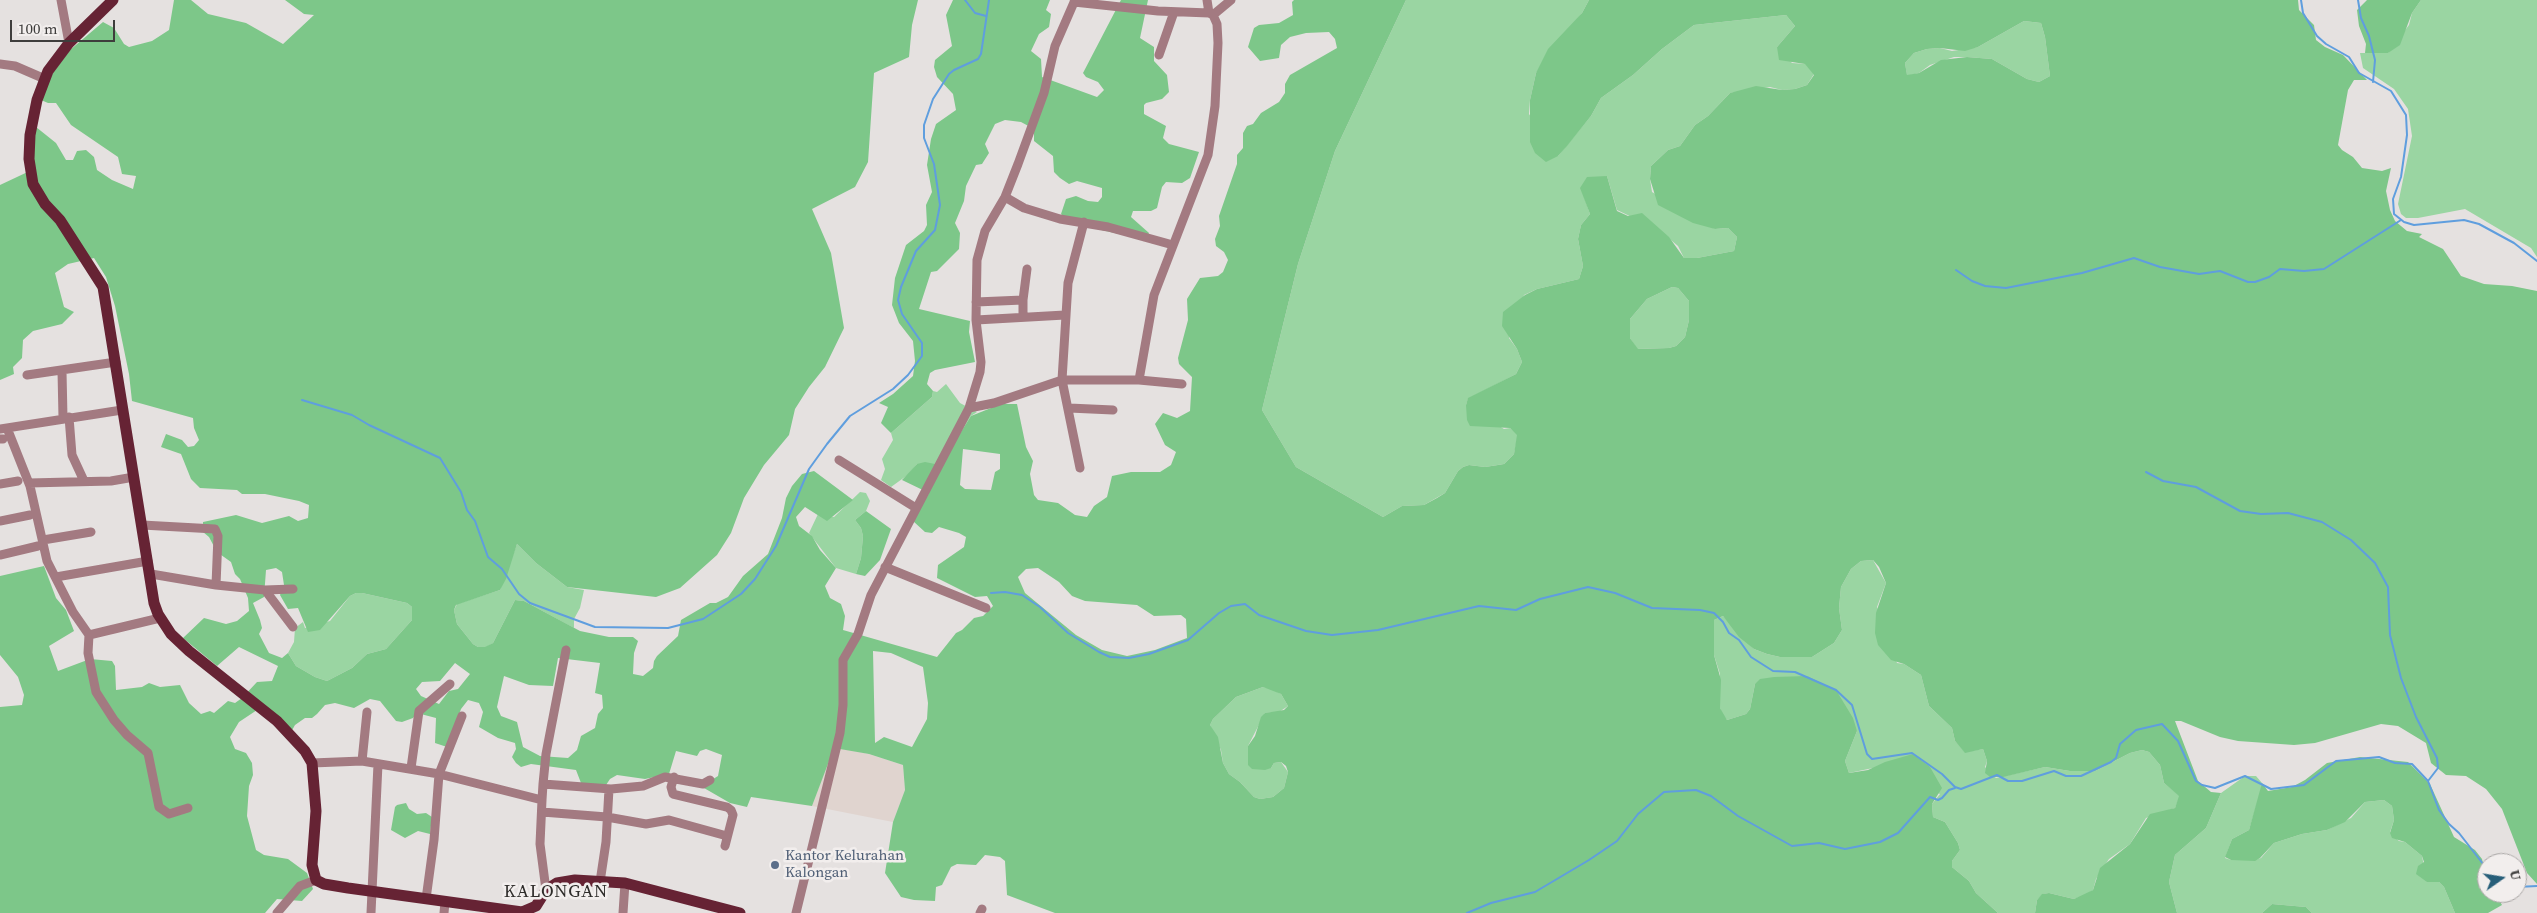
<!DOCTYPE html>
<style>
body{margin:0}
#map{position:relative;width:2537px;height:913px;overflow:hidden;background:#e5e1e0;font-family:"Source Serif 4",serif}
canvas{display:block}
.north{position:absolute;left:2477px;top:853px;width:50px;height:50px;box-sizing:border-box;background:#f2eeed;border:1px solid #aaa7a6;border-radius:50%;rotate:77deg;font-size:14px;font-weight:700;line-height:20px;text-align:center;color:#3e3d3c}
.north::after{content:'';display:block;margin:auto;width:18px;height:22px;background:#275e79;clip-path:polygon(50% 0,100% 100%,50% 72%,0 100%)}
.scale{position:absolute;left:10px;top:20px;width:105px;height:22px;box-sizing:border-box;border:2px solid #3e3d3c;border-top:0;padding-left:6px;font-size:15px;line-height:18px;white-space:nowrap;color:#3e3d3c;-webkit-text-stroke:4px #f2eeed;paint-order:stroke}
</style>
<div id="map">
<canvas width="2537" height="913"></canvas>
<div class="north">U</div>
<div class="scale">100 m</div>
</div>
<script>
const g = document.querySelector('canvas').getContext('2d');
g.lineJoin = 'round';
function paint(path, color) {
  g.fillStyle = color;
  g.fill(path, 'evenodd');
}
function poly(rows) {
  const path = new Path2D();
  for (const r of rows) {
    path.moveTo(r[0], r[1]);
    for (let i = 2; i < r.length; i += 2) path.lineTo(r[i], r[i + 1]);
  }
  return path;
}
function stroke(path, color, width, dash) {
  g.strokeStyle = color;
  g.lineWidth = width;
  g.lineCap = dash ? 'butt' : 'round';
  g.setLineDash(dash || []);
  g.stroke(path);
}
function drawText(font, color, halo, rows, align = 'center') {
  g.font = font + ' "Source Serif 4",serif';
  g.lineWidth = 5;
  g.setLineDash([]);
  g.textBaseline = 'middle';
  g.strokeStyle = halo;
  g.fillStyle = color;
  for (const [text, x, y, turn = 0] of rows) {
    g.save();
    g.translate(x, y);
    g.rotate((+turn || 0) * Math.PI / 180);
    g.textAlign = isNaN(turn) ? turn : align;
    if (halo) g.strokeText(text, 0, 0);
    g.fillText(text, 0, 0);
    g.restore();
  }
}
const built = poly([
 [833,747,869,754,903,765,905,790,893,822,812,806]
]);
const green = poly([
 [1406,0,1589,0,1582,13,1536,73,1530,100,1529,114,1558,156,1591,116,1601,98,1633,75,1662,49,1694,25,1786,15,1795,26,1777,47,1792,63,1806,64,1814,74,1807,85,1795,89,1782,90,1770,87,1730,93,1708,116,1695,125,1680,146,1668,150,1651,166,1650,179,1652,192,1715,229,1728,228,1737,237,1734,251,1697,258,1684,258,1678,246,1659,230,1617,210,1607,176,1581,188,1590,214,1581,225,1578,239,1583,266,1579,279,1537,289,1524,295,1509,338,1517,349,1522,362,1516,374,1468,399,1466,405,1504,429,1510,428,1518,435,1514,454,1504,464,1485,467,1469,465,1463,467,1458,471,1445,493,1424,505,1402,506,1383,517,1296,467,1262,410,1298,264,1335,151],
 [2421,0,2537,0,2537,257,2531,248,2465,209,2418,218,2406,218,2401,214,2398,204,2412,136,2408,109,2394,89,2363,68,2360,53,2388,53,2409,25,2412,13],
 [2024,21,2041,23,2045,37,2050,76,2039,82,2027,79,1992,59,1967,57,1954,57,1930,65,1919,73,1907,76,1905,63,1914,53,1927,49,1940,48,1952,51,1978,47],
 [1672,287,1678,288,1689,301,1689,320,1685,337,1676,346,1669,348,1637,349,1630,338,1630,319,1647,299],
 [946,384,960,403,977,412,971,416,940,465,917,464,909,474,891,487,881,480,885,469,882,459,893,440,891,433,932,397,933,391,937,392],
 [860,492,866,493,870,501,866,511,855,520,861,528,863,536,861,558,856,574,836,568,809,533,818,514,834,517],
 [517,544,536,563,567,587,584,590,580,608,574,619,574,628,524,601,515,600,493,643,485,648,478,647,473,644,457,624,454,610,457,604,500,590],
 [1873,560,1886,583,1877,607,1897,663,1904,664,1921,675,1929,706,1952,728,1955,741,1965,752,1983,749,1987,761,1985,767,1996,778,2045,767,2070,771,2095,771,2130,753,2142,750,2149,752,2160,765,2164,783,2180,796,2175,808,2146,818,2130,844,2109,859,2096,879,2093,890,2086,895,2074,899,2049,893,2043,894,2037,900,2035,913,1998,913,1976,893,1969,881,1952,867,1952,861,1960,850,1958,843,1945,822,1933,817,1932,804,1940,794,1873,768,1849,773,1845,761,1857,731,1807,676,1755,684,1750,709,1746,714,1727,720,1722,714,1720,708,1720,674,1714,655,1714,620,1723,616,1754,649,1767,654,1780,657,1812,657,1834,643,1842,630,1839,608,1841,587,1851,569,1861,561],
 [356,593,362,593,407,603,412,607,412,620,386,649,367,654,352,668,327,681,315,677,296,666,288,653,294,642,295,628,303,622,305,628,330,621,350,596],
 [1263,687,1270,688,1281,694,1288,706,1279,712,1265,713,1248,746,1271,768,1274,763,1281,762,1288,772,1284,788,1273,797,1260,799,1254,797,1240,782,1229,774,1223,763,1221,750,1210,725,1213,719,1236,697],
 [2245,776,2256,776,2262,783,2260,794,2249,830,2232,839,2225,858,2231,860,2255,860,2261,858,2274,843,2302,834,2327,830,2351,818,2365,802,2384,800,2392,806,2394,820,2390,832,2399,841,2405,842,2422,856,2427,882,2439,882,2444,887,2455,913,2312,913,2306,907,2272,904,2262,913,2177,913,2169,882,2175,855,2206,828,2221,793]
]);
const forest = poly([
 [174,0,191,0,208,14,246,23,283,44,314,15,304,14,285,0,918,0,912,25,909,57,874,73,868,162,855,187,812,209,831,253,844,328,825,367,809,387,795,409,789,435,764,465,744,498,731,533,717,555,680,588,656,597,567,587,536,563,517,544,506,579,500,590,456,605,454,610,457,624,473,644,478,647,485,647,493,643,515,600,524,601,580,631,609,637,633,637,638,641,634,653,633,674,643,676,653,668,654,661,657,656,678,636,681,620,710,603,716,603,728,597,743,576,768,554,782,518,786,498,792,486,802,474,814,471,853,500,827,521,805,507,796,517,799,526,812,536,820,550,836,568,825,586,830,598,841,604,845,616,843,630,937,657,956,633,962,630,974,618,983,616,993,606,987,596,975,597,937,578,938,565,964,547,966,537,959,533,939,527,932,533,925,532,913,521,929,493,902,480,917,464,925,462,940,465,971,416,1001,404,1017,404,1026,447,1033,461,1030,474,1034,495,1038,500,1058,503,1075,515,1087,517,1094,506,1107,497,1112,476,1131,472,1160,472,1171,465,1176,452,1165,445,1155,424,1163,413,1177,418,1190,411,1192,377,1179,364,1178,358,1188,320,1187,299,1200,278,1218,276,1223,272,1228,260,1224,252,1216,246,1215,239,1220,226,1219,216,1237,164,1237,155,1243,148,1243,133,1247,126,1253,124,1261,113,1279,102,1285,93,1285,84,1290,75,1337,48,1335,39,1329,32,1306,33,1290,37,1281,45,1279,58,1260,61,1248,47,1254,28,1259,25,1279,23,1293,15,1292,2,1294,0,1406,0,1335,151,1298,264,1262,410,1296,467,1383,517,1402,506,1424,505,1437,498,1445,493,1458,471,1463,467,1469,465,1485,467,1498,465,1504,464,1514,454,1517,435,1510,428,1470,426,1467,420,1466,405,1468,398,1516,374,1522,362,1517,349,1502,326,1503,312,1525,295,1537,289,1579,279,1583,266,1578,239,1581,225,1590,214,1580,188,1587,177,1607,176,1617,211,1628,216,1642,213,1669,237,1684,258,1697,258,1734,251,1737,237,1728,228,1715,229,1693,223,1658,205,1650,179,1651,166,1668,150,1680,146,1695,125,1708,116,1730,93,1756,86,1782,90,1795,89,1807,85,1814,75,1805,64,1779,60,1777,47,1795,26,1786,15,1694,25,1662,49,1633,75,1601,98,1591,116,1567,146,1558,156,1546,162,1535,153,1530,142,1530,100,1536,73,1548,49,1582,13,1589,0,2298,0,2299,10,2314,25,2316,40,2325,47,2343,55,2367,80,2354,80,2348,90,2338,145,2342,150,2353,157,2362,168,2382,171,2391,168,2386,191,2390,210,2395,221,2407,231,2422,234,2419,237,2443,249,2461,276,2484,284,2512,286,2537,291,2537,884,2527,873,2502,809,2486,789,2466,776,2446,775,2431,763,2426,743,2398,726,2381,724,2315,743,2294,745,2238,741,2220,737,2181,721,2175,721,2198,781,2211,792,2221,793,2206,828,2175,855,2169,882,2177,913,2035,913,2037,900,2042,894,2049,893,2074,899,2093,890,2100,868,2130,844,2150,814,2175,808,2179,796,2164,783,2160,765,2149,752,2142,750,2130,753,2095,771,2070,771,2045,767,2003,777,1990,777,1985,773,1987,761,1983,749,1965,753,1955,741,1952,728,1929,706,1921,675,1904,664,1891,660,1878,645,1875,633,1876,613,1886,583,1879,567,1873,560,1861,561,1851,569,1841,587,1839,608,1842,630,1834,643,1812,657,1780,657,1767,654,1754,649,1739,637,1723,616,1714,620,1714,655,1721,680,1720,708,1727,720,1746,714,1750,709,1755,684,1760,679,1774,677,1807,676,1836,690,1853,718,1857,731,1845,761,1849,773,1868,770,1885,762,1913,754,1930,767,1942,788,1932,804,1933,817,1945,822,1958,843,1960,850,1952,861,1952,867,1969,881,1976,893,1998,913,1055,913,1007,895,1005,861,1000,857,985,855,976,865,957,864,951,867,942,885,936,887,935,901,914,900,901,897,885,873,893,822,905,790,903,765,869,754,834,748,812,806,751,797,747,807,730,803,704,788,702,786,718,776,722,755,706,749,700,751,697,756,676,751,669,774,645,779,617,775,610,779,606,785,581,783,576,770,531,764,521,767,516,763,512,757,516,749,515,743,498,738,479,727,483,712,479,703,468,700,461,709,447,747,435,743,436,718,417,713,413,718,402,722,396,721,380,701,370,699,354,708,335,703,325,705,317,714,312,718,305,718,295,725,291,732,257,710,239,722,230,737,235,749,246,753,252,763,253,775,249,786,247,816,256,850,264,855,288,859,307,873,313,889,302,901,277,899,265,913,0,913,0,707,22,705,24,695,18,677,0,655,0,576,44,566,56,598,66,610,74,631,49,646,58,671,90,659,112,661,115,666,116,690,142,687,149,683,160,687,180,685,189,703,201,714,210,711,214,713,228,701,235,703,242,698,257,682,272,681,278,666,239,647,217,666,183,638,204,618,226,624,237,621,249,611,248,598,240,579,235,574,231,562,217,552,209,537,203,532,203,522,236,515,262,523,289,516,298,521,308,518,309,505,299,501,265,494,242,494,237,490,200,488,191,479,181,454,161,447,166,434,182,440,188,447,194,446,199,440,194,428,193,418,132,401,129,374,115,306,106,277,94,258,68,264,55,273,64,307,74,312,62,324,33,331,23,340,22,358,13,367,14,374,0,380,0,185,34,169,33,145,36,127,56,143,66,160,73,160,77,151,86,150,94,157,97,170,112,180,133,189,136,176,122,174,118,157,71,125,56,103,48,103,41,100,49,78,70,50,103,22,114,28,124,44,129,47,152,41,169,30],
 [2024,21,2041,23,2045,37,2050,76,2039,82,2027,79,1992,59,1967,57,1941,60,1919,73,1907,75,1905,63,1914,53,1927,49,1940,48,1965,51,1978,47],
 [1672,287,1678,288,1689,301,1689,320,1685,337,1676,346,1669,348,1638,349,1630,338,1630,319,1647,299],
 [963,449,1000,454,1000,469,995,472,991,490,965,489,960,485],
 [276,568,282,572,284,585,280,595,288,609,298,608,308,632,320,630,350,596,356,593,362,593,407,603,412,607,412,620,386,649,367,654,352,668,327,681,315,677,296,666,288,653,282,658,269,653,259,634,262,628,260,620,253,603,264,597,266,570],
 [1038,568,1059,582,1072,596,1085,601,1137,605,1154,616,1181,615,1186,619,1187,638,1155,650,1127,656,1102,650,1076,635,1025,593,1018,577,1026,569],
 [873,651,891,653,923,667,928,703,927,719,912,747,884,737,875,743],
 [558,658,600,663,595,693,602,695,603,708,598,714,595,728,581,736,577,750,568,758,540,756,523,747,517,722,501,716,497,707,504,676,529,685,553,686],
 [455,663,470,674,458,689,449,691,439,704,421,696,416,689,422,682,440,681],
 [1263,687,1281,694,1288,706,1284,710,1265,713,1261,717,1255,736,1248,746,1248,765,1252,769,1265,770,1271,768,1274,763,1281,762,1286,766,1288,772,1284,788,1273,797,1260,799,1254,797,1240,782,1229,774,1223,763,1218,737,1210,725,1213,719,1236,697],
 [953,0,1050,0,1046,10,1051,14,1049,27,1039,34,1031,51,1041,59,1042,77,1097,97,1104,90,1098,82,1086,77,1083,73,1121,0,1148,0,1140,38,1154,47,1154,61,1167,75,1169,92,1162,99,1146,103,1144,105,1144,114,1166,126,1163,138,1169,144,1199,152,1190,178,1182,183,1166,182,1162,187,1157,208,1151,211,1133,211,1131,217,1149,233,1146,240,1070,223,1061,214,1066,199,1076,196,1088,201,1098,202,1102,197,1102,188,1077,181,1069,184,1060,178,1054,172,1053,156,1034,141,1034,129,1021,122,1005,120,995,124,985,144,989,153,982,164,976,165,966,186,964,201,955,223,960,233,959,249,937,271,931,272,919,309,970,321,969,332,975,362,935,370,930,373,927,384,933,391,932,397,891,433,881,423,888,407,879,403,893,394,913,376,915,361,913,341,899,323,892,305,895,278,906,245,924,231,927,225,926,205,932,192,927,165,931,139,936,124,956,110,953,94,937,77,934,67,935,60,952,46,946,15],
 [2367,0,2421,0,2412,13,2400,45,2388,53,2365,53,2366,44,2359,26,2357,10],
 [866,511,891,529,880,560,865,576,856,574,861,558,863,536,861,528,855,520],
 [2360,757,2408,762,2430,784,2454,837,2475,850,2482,859,2487,879,2487,893,2495,893,2502,905,2488,913,2455,913,2444,887,2439,882,2427,882,2416,874,2418,866,2424,862,2422,856,2405,842,2392,838,2390,833,2394,820,2392,806,2384,800,2365,802,2345,822,2327,830,2302,834,2274,843,2260,858,2255,861,2231,860,2225,857,2232,839,2249,830,2262,783,2268,791,2292,787,2305,780,2327,763],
 [406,803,409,809,417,814,426,813,432,817,430,834,418,831,405,838,391,830,395,807,397,805],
 [2272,904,2306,907,2312,913,2262,913]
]);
const stream = poly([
 [965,0,975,13,986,16],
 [2301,0,2303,13,2317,36,2326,44,2349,57,2359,73,2391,91,2406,115,2407,135,2401,177,2393,199,2394,214,2404,222,2414,225,2464,220,2479,224,2514,243,2537,261],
 [2358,0,2361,18,2369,36,2375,60,2373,82],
 [1956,270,1972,281,1985,286,2006,288,2082,273,2134,258,2160,267,2199,274,2220,271,2248,282,2255,282,2269,277,2280,269,2304,271,2324,269,2401,220],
 [302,400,352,415,369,425,440,458,461,492,467,510,475,521,488,557,502,569,519,594,530,603,595,627,668,628,703,619,741,594,755,579,776,546,809,469,827,444,850,416,893,389,908,375,922,356,922,343,902,314,898,300,901,287,916,251,935,230,940,205,934,164,924,138,924,125,933,99,949,74,954,70,978,59,981,54,989,0],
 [2146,472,2163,481,2196,487,2240,511,2261,514,2288,513,2322,522,2351,540,2375,563,2388,587,2390,635,2401,678,2416,717,2437,758,2438,768,2428,781],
 [991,593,1005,592,1022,595,1040,607,1068,633,1099,652,1110,657,1129,658,1149,654,1188,640,1219,613,1231,606,1245,604,1259,615,1306,631,1332,635,1378,630,1479,606,1516,610,1540,599,1588,587,1615,593,1652,608,1700,610,1714,613,1723,622,1729,633,1739,640,1751,657,1773,671,1795,672,1836,690,1852,705,1867,754,1872,759,1912,753,1942,774,1955,787,1961,789,1997,775,2008,781,2022,781,2054,771,2066,776,2081,776,2111,762,2116,758,2120,744,2136,730,2162,724,2178,741,2196,781,2202,785,2215,788,2245,776,2271,789,2304,785,2336,761,2379,757,2395,763,2412,764,2428,781,2439,810,2449,824,2459,833,2487,869],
 [2517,887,2537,886],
 [1467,913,1491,903,1535,892,1589,860,1617,841,1638,814,1664,792,1696,790,1711,796,1738,816,1792,846,1819,843,1845,849,1880,842,1898,833,1930,797,1938,800,1942,798,1949,790,1955,788]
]);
const minor = poly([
 [61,0,69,43],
 [1207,0,1209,13],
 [1213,15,1231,0],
 [1159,55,1174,12],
 [0,64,15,66,45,79],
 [1005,197,1024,208,1060,219,1108,227,1173,245],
 [976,302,1023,300],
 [1023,317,1023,300,1027,269],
 [976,320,1065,315],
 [62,371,63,418],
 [27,375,116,362],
 [1139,380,1182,384],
 [969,408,994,403,1062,380,1139,380,1154,295,1208,155,1215,106,1218,43,1217,24,1213,15,1209,13,1158,11,1074,2],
 [1069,408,1113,410],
 [69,417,72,455,84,481],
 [7,428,30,486,47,561,73,612,89,635,160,618],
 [0,429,122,410],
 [0,439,3,439],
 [839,460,916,508],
 [1080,468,1062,380,1068,283,1084,222],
 [29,483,111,481,134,477],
 [0,484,18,481],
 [0,521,30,515],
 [142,525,215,529,218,536,216,585],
 [43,540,91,532],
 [0,555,38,546],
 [885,567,986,608],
 [151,574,216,585,265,590,293,627],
 [56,577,148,561],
 [265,590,293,589],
 [89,635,88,653,96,692,114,720,127,735,148,753,159,807,169,814,188,808],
 [462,716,439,774,542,800,540,844,546,890],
 [362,761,367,712],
 [312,763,362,761,439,774,434,840,426,899],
 [411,768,419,711,450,684],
 [674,777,671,787,673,794,727,807,731,810,733,815,725,846],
 [543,784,546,754,566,650],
 [542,800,543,784,611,789,643,786,665,777,703,784,710,780],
 [542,812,607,817,646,824,669,820,727,836],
 [600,882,606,842,609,789],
 [277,913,300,886,316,880],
 [371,913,378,764],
 [444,913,445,902],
 [623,913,625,883],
 [796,913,840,733,843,705,843,660,858,634,871,595,969,408,980,372,981,362,976,320,977,260,985,231,1005,197,1018,164,1044,93,1055,46,1075,0],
 [980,913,982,909]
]);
const major = poly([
 [113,0,69,43,48,71,37,100,30,135,29,159,33,184,45,204,60,220,103,287,154,603,158,614,171,634,189,651,277,721,305,751,312,763,316,811,312,865,316,880,324,884,348,888,522,912,536,906,546,890,557,883,575,880,625,883,740,913]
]);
const markers = [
 [775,865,5,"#5c6f8a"]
];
const serviceNames = [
 ["Kantor Kelurahan",785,856],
 ["Kalongan",785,873]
];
const quarterNames = [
 ["KALONGAN",556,892]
];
paint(built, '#e0d4cf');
paint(green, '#9ad5a2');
paint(forest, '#7dc789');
stroke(stream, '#5f9ede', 2);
stroke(minor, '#a37a81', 9);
stroke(major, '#662334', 11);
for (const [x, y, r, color] of markers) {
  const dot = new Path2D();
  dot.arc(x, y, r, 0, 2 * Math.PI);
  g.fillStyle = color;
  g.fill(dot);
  stroke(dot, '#f2eeed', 2);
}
drawText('15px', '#4e5e75', '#f2eeed', serviceNames, 'left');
g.letterSpacing = '1px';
drawText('18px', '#2e2c2a', '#f2eeed', quarterNames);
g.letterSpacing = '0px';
</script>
